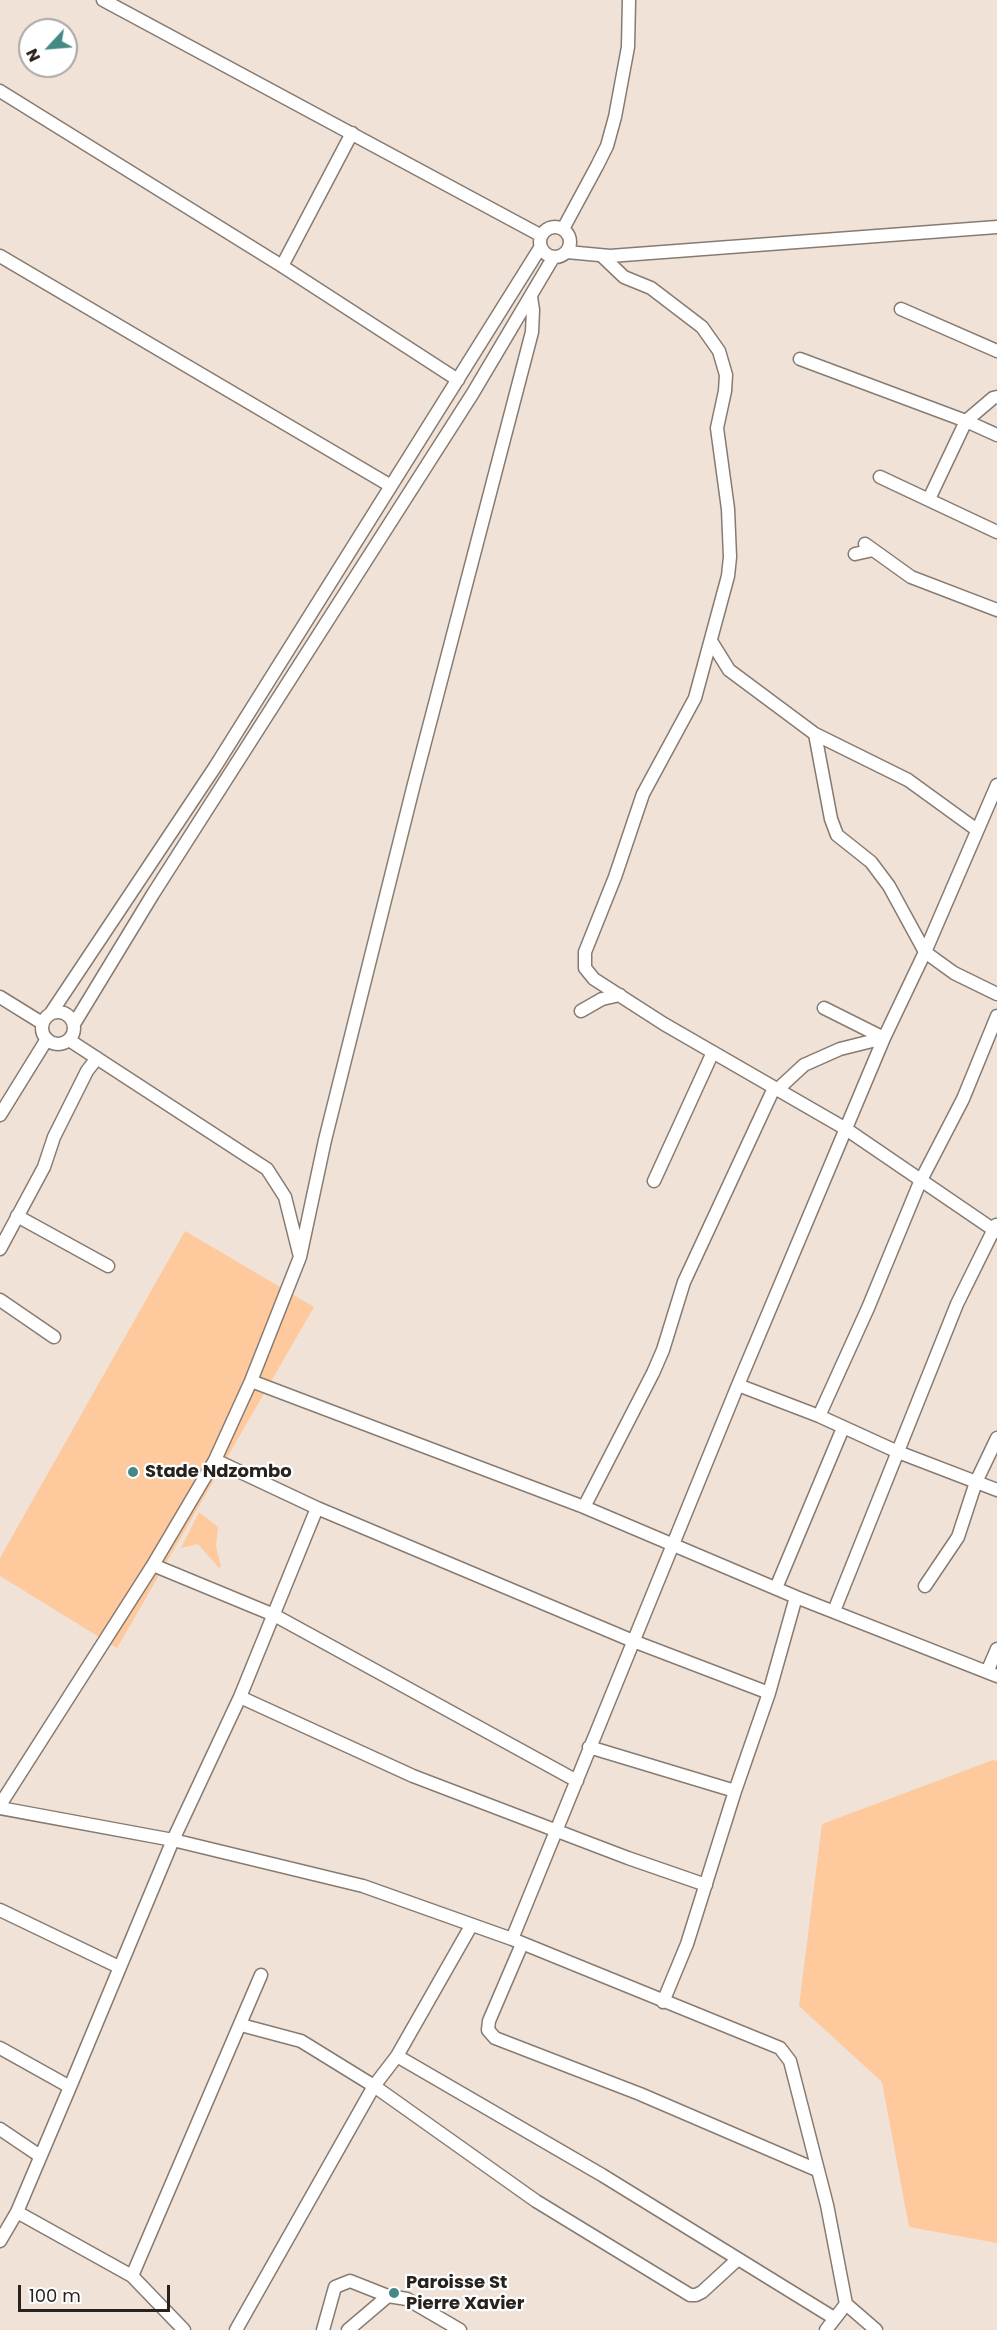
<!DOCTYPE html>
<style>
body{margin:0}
#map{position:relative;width:997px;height:2330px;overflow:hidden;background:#f0e2d7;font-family:Poppins,sans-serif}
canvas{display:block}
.north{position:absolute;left:18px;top:18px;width:60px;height:60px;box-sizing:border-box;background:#fff;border:2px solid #a9a7a5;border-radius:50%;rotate:244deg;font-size:16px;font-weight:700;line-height:24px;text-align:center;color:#27221e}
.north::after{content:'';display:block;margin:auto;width:21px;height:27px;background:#438a86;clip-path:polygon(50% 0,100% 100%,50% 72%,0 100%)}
.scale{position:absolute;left:18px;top:2285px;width:152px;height:27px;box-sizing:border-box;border:3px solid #27221e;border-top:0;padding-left:8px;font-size:18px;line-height:21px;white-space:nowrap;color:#27221e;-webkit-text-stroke:4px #fff;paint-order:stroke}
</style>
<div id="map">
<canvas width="997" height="2330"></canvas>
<div class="north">N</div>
<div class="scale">100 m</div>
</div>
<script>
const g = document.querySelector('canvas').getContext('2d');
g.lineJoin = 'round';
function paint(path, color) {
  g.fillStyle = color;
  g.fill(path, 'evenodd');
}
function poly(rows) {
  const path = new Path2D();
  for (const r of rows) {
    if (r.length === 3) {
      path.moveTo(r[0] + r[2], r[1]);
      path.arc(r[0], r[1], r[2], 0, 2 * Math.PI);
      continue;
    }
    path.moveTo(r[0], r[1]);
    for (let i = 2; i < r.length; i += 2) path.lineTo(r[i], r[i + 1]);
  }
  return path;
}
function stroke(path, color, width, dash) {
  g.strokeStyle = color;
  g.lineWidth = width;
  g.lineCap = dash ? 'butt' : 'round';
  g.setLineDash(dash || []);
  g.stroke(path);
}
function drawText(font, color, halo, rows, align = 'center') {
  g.font = font + ' Poppins,sans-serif';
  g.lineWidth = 4.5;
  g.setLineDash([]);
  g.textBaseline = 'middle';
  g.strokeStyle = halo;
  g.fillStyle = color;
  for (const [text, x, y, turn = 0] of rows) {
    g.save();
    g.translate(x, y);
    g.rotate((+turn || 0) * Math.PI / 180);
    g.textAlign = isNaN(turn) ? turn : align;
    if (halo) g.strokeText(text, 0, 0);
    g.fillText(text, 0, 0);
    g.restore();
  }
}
const green = poly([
 [185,1231,314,1307,117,1648,0,1576,0,1558],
 [199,1512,218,1527,216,1547,221,1566,219,1568,198,1544,181,1548],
 [993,1760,997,1761,997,2243,909,2227,882,2082,799,2006,822,1824]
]);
const minor = poly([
 [103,0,540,235],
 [0,91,282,266,458,380],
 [555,242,15],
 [563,229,597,166,607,146,615,117,628,47,629,0],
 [567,252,610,256,997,227],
 [0,256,391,486],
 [602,256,624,277,651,288,702,327,719,351,726,375,725,391,717,428,728,509,730,557,728,576,695,698,643,794,615,877,585,952,585,968,594,979,664,1024,846,1129,997,1232],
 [282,266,352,133],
 [901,309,997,351],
 [800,359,966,421,997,435],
 [880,477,997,532],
 [929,499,966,421,993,398,997,397],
 [865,544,911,577,997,610],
 [855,554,873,550],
 [711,641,729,670,815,734,908,780,977,830],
 [815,734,831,819,837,835,871,862,889,886,925,952,954,973,997,994],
 [0,997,42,1023],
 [824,1008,884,1038],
 [581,1011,602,999,620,995],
 [58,1028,16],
 [51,1013,215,767,540,248],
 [74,1024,153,894,473,393,553,258],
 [69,1040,267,1169,285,1197,299,1253],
 [777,1090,804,1065,840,1049,884,1038],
 [0,1115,47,1039],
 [654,1181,713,1052],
 [17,1216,108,1266],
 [0,1249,44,1167,54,1137,87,1071,97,1058],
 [0,1300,54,1337],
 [251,1381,584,1507,796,1597,997,1676],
 [738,1385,819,1416,898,1452,997,1490],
 [819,1416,868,1308,920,1182,963,1099,997,1016],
 [215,1460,317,1508,633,1641,769,1693],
 [584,1507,653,1373,663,1350,684,1282,774,1088],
 [153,1565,274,1615,577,1781],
 [925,1586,958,1537,976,1482,997,1438],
 [776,1588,843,1428],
 [834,1611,957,1304,996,1225],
 [987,1672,997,1649],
 [240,1697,413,1776,628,1858,706,1885],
 [589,1747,735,1791],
 [0,1805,153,1565,215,1460,251,1381,300,1257,325,1140,414,784,532,332,533,310,531,297],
 [0,1808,173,1840,363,1886,512,1939,780,2048,790,2061,827,2205,846,2304,826,2330],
 [0,1910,119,1967],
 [512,1939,738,1385,884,1038,925,952,997,785],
 [522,1944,489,2021,488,2030,495,2038,640,2094,817,2170],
 [663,2002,687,1944,735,1791,769,1693,796,1597],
 [241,2025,301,2041,374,2086,536,2201,690,2295,696,2295,702,2292,738,2259],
 [0,2048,70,2087,173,1840,240,1697,317,1508],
 [397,2056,602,2175,834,2318],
 [0,2129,40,2156],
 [17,2212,132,2276,184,2330],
 [0,2241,17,2212,70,2087],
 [132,2276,261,1975],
 [846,2304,876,2330],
 [236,2330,374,2086,397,2056,471,1926],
 [323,2330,335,2287,350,2281,388,2296,407,2299,460,2330],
 [348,2330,388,2296]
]);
const markers = [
 [133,1472,6,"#438a86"],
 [394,2293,6,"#438a86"]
];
const poiNames = [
 ["Stade Ndzombo",145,1472],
 ["Paroisse St",406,2283],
 ["Pierre Xavier",406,2304]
];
paint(green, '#fec99c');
stroke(minor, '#877b71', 15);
stroke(minor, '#fff', 12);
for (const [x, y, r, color] of markers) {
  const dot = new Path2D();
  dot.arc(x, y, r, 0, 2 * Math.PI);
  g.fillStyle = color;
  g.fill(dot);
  stroke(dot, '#fff', 2);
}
drawText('bold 18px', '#27221e', '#fff', poiNames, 'left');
</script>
